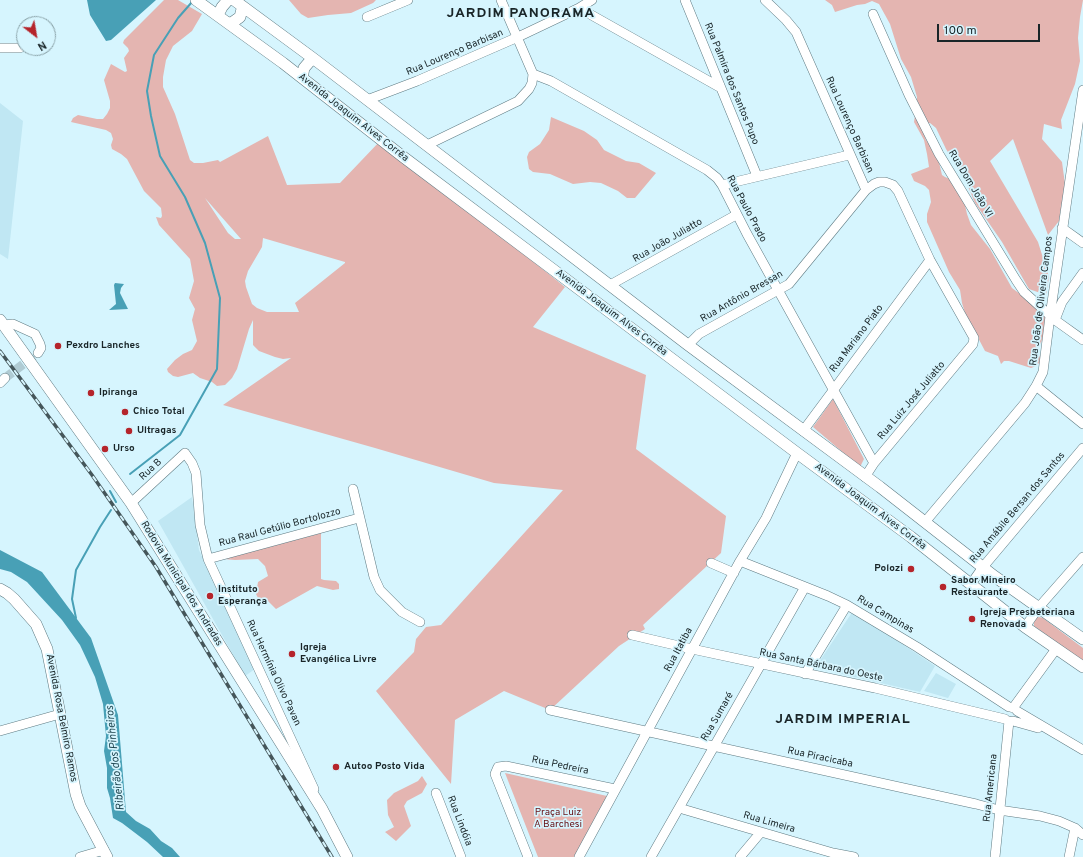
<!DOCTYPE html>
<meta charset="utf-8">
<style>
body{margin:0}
#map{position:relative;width:1083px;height:857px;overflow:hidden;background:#d6f5fe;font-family:Overpass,sans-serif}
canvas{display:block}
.north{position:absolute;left:16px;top:16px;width:40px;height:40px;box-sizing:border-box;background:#d6f5fe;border:1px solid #8aa2a8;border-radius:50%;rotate:149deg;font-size:11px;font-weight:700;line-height:16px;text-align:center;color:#192528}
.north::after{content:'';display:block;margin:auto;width:14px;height:18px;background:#b5242b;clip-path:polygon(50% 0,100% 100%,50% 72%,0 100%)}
.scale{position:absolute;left:937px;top:24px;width:103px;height:18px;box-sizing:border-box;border:2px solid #192528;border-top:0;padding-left:5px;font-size:12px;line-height:14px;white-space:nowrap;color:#192528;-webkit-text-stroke:3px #d6f5fe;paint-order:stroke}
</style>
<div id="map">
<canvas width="1083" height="857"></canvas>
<div class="north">N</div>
<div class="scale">100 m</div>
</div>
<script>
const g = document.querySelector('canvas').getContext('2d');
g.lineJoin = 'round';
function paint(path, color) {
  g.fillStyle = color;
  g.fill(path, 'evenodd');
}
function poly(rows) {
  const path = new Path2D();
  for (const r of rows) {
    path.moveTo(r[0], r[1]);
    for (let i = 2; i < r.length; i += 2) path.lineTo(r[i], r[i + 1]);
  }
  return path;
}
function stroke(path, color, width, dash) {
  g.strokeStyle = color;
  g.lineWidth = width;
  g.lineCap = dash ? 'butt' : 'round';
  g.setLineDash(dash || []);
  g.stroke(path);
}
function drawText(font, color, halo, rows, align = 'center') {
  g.font = font + ' Overpass,sans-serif';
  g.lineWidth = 3.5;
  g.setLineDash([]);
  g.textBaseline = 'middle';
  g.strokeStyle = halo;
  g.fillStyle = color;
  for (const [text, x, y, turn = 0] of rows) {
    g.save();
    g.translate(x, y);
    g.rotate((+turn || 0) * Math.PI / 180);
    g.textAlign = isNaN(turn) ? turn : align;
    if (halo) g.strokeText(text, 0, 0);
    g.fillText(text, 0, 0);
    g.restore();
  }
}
const built = poly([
 [0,103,23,121,8,259,0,254],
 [192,497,199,550,255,669,245,676,158,521],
 [853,611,935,666,920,692,815,668],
 [936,673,956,684,948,698,924,691]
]);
const green = poly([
 [164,0,178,0,202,14,192,31,173,46,166,60,163,77,163,87,175,114,190,160,194,163,203,163,218,160,220,162,268,136,287,185,340,183,381,140,565,287,533,327,646,375,636,449,726,516,721,553,643,625,645,629,619,646,550,710,504,691,455,720,451,784,376,691,414,652,416,639,426,627,441,625,563,490,494,483,375,448,223,405,291,358,283,359,275,357,259,351,253,345,253,320,249,329,237,369,232,378,225,385,217,386,212,382,200,378,193,373,178,377,173,376,168,372,167,369,175,360,183,354,192,350,197,341,192,320,195,309,189,298,194,281,190,259,159,225,156,217,161,218,162,216,161,208,144,191,127,159,121,154,112,149,111,145,113,139,111,133,106,130,71,122,73,118,78,115,97,119,103,119,107,114,110,108,110,101,104,80,111,64,125,72,127,71,124,58,129,51,128,48,123,43,124,40],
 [205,198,241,239,235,239,228,233],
 [263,238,345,262,345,263,295,303,299,312,267,312,257,308,252,304,246,287,245,281,248,271,262,247],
 [289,0,376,0,373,3,351,13,328,15,308,18,301,14],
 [825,0,1083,0,1080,17,1078,38,1080,61,1075,84,1061,120,1062,129,1044,124,1042,139,1062,162,1065,184,1059,221,1048,235,1013,139,990,161,1038,242,1049,277,1046,295,1029,289,1002,242,975,203,966,182,946,149,936,128,930,123,926,124,923,131,926,140,938,158,942,175,945,177,957,182,963,196,967,214,971,225,990,249,1012,288,1028,300,1035,308,1045,315,1046,326,1041,343,1037,349,1041,361,1036,366,1031,368,1009,361,1004,361,1001,364,998,356,985,351,965,313,962,303,960,290,949,272,927,222,927,214,931,202,929,190,925,186,914,181,911,174,929,167,927,154,924,140,914,122,917,103,917,97,911,77,901,59,890,24,879,4,872,1,865,4,857,5,835,12,832,5],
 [551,117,584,131,597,140,604,150,626,161,639,163,656,173,635,198,627,198,618,191,601,183,590,182,573,184,550,174,533,172,529,169,527,157,529,152,540,144,549,130],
 [833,399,864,459,860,467,813,427],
 [321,533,321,579,324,580,336,581,339,584,339,589,333,590,317,586,276,609,266,599,258,598,256,594,258,582,268,576,265,566,258,559,235,560,223,559],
 [1039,617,1043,618,1083,648,1083,662,1034,626,1034,620,1035,618],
 [505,773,607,796,575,857,538,857],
 [422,776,427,784,422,793,407,801,404,806,411,826,396,841,385,832,394,827,388,815,387,800,394,793,418,781]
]);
const water = poly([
 [87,0,156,0,111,40,106,41,90,15],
 [115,283,124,284,121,288,120,293,128,309,109,310,116,304,114,285],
 [0,550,42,572,91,638,118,715,126,812,136,821,150,829,161,841,172,848,180,857,163,857,147,842,122,823,113,818,110,798,107,788,107,768,104,751,106,736,103,704,95,677,80,645,62,620,27,582,11,572,0,569]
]);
const stream = poly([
 [130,474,180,435,217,369,220,298,205,243,185,197,160,156,151,116,147,91,154,55,178,18,192,2],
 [110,491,116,502],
 [76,618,72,599,76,570,100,527,111,510]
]);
const minorTunnel = poly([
 [5,378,38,353]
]);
const minor = poly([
 [501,0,533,74,551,81,707,170,717,178,722,185,747,234,874,463],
 [685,0,757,176],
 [765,0,786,20,796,32,866,190],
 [579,8,721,88],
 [873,14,909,95,939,154,1016,280,1024,292,1055,320,1083,340],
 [367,17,408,0],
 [0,48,20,48],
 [367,100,417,81,518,37,579,8,592,0],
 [427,145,518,101,529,89,532,83,533,74],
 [722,185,849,155],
 [1062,228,1083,243],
 [610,285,736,215],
 [1055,320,1062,302,1083,273],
 [4,325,13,324,35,334,40,344,41,348,38,353],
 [688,345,699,334,789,284,866,190,874,184,879,182,885,182,893,185,898,191,930,260,974,338,973,344,874,463,865,477],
 [0,383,5,378],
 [1036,386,1083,424],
 [803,431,930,260],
 [353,489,374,577,380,590,402,612,420,622],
 [131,503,185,453,192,463,196,473,200,525,208,559,314,789],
 [925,522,1025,403,1036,386,1043,372,1050,316,1083,90],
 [208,559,359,518],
 [740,561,828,596,847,605,917,647,1009,707],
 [711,563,734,573],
 [971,584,983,567,1083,448],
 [1025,627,1039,607,1083,557],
 [632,635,692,649,875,688,1005,719],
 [805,674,847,605],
 [1013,708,1056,649],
 [550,710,976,804,999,810,1040,816,1059,821,1075,828,1083,835],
 [1017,711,1083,750],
 [1013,721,1038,728],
 [0,731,60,714],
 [436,793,461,857],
 [679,808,833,853,854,857],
 [80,857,104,850],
 [528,857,495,774,498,767,506,766,615,789],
 [579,857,740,561,766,518,797,453],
 [651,857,805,587],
 [740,857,761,832],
 [995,857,1009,721],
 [1069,857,1075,828]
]);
const major = poly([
 [196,0,283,63,402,156,535,256,797,453,911,537,1025,627,1083,667],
 [234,0,314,59,688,345,880,487,994,576,1083,639],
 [218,15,222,7,228,0],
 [229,23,233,22,240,17,242,9,241,5],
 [302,78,304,68,310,61,314,59],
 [0,320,131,503,322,809,347,857],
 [0,589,7,593,14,599,36,624,47,649,76,794,80,806,107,857]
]);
const rail = poly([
 [0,351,92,475,156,567,332,857]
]);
const markers = [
 [58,346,4,"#b5242b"],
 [91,393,4,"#b5242b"],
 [125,412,4,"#b5242b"],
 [129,431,4,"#b5242b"],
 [105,449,4,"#b5242b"],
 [911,569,4,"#b5242b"],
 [943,587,4,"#b5242b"],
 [210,596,4,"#b5242b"],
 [972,619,4,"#b5242b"],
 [292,654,4,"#b5242b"],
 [336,767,4,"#b5242b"]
];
const streetNames = [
 ["Rua Lourenço Barbisan",455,53,-23],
 ["Rua Palmira dos Santos Pupo",731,84,68],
 ["Avenida Joaquim Alves Corrêa",353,118,38],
 ["Rua Lourenço Barbisan",849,125,66],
 ["Rua Dom João VI",970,184,59],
 ["Rua Paulo Prado",746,209,62],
 ["Rua João Juliatto",668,241,-30],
 ["Rua Antônio Bressan",742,297,-30],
 ["Rua João de Oliveira Campos",1042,301,-83],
 ["Avenida Joaquim Alves Corrêa",611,313,37],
 ["Rua Mariano Piato",857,339,-53],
 ["Rua Luiz José Juliatto",912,401,-50],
 ["Rua B",151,470,-43],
 ["Avenida Joaquim Alves Corrêa",870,507,37],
 ["Rua Amábile Bersan dos Santos",1018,508,-50],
 ["Rua Raul Getúlio Bortolozzo",280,528,-15],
 ["Rodovia Municipal dos Andradas",181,584,58],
 ["Rua Campinas",885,615,31],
 ["Rua Itatiba",679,650,-62],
 ["Rua Santa Bárbara do Oeste",821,666,12],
 ["Rua Hermínia Olivo Pavan",273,673,65],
 ["Rua Sumaré",718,717,-60],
 ["Avenida Rosa Belmiro Ramos",61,718,79],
 ["Rua Piracicaba",820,758,12],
 ["Rua Pedreira",560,766,12],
 ["Rua Americana",991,788,-84],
 ["Rua Lindóia",459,821,69],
 ["Rua Limeira",769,823,16]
];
const poiNames = [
 ["Pexdro Lanches",66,346],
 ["Ipiranga",99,393],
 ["Chico Total",133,412],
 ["Ultragas",137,431],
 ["Urso",113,449],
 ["Polozi",903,569,"right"],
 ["Sabor Mineiro",951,581],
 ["Restaurante",951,593],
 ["Instituto",218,590],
 ["Esperança",218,602],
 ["Igreja Presbeteriana",980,613],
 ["Renovada",980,625],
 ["Igreja",300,648],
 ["Evangélica Livre",300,660],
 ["Autoo Posto Vida",344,767]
];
const parkNames = [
 ["Praça Luiz",558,813],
 ["A Barchesi",558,825]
];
const waterNames = [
 ["Ribeirão dos Pinheiros",116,758,-96]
];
const districtNames = [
 ["JARDIM PANORAMA",521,14],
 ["JARDIM IMPERIAL",843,720]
];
paint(built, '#c0e7f3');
paint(green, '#e4b5b1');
paint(water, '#48a0b6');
stroke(stream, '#48a0b6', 2);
stroke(minorTunnel, '#b0cbd3', 9, [9, 4.5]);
stroke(minor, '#5f7b83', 10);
stroke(major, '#5f7b83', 12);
stroke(minor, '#fff', 9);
stroke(major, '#fff', 11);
stroke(rail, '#45565a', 3.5);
stroke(rail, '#d6f5fe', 2, [6]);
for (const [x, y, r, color] of markers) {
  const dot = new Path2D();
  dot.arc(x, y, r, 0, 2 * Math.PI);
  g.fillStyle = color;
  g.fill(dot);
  stroke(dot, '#d6f5fe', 1.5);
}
drawText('10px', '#192528', '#d6f5fe', streetNames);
drawText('bold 10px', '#192528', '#d6f5fe', poiNames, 'left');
drawText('10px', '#671015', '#d6f5fe', parkNames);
drawText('italic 11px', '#1e4550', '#d6f5fe', waterNames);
g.letterSpacing = '1px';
drawText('bold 14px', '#192528', '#d6f5fe', districtNames);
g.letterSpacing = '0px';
</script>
